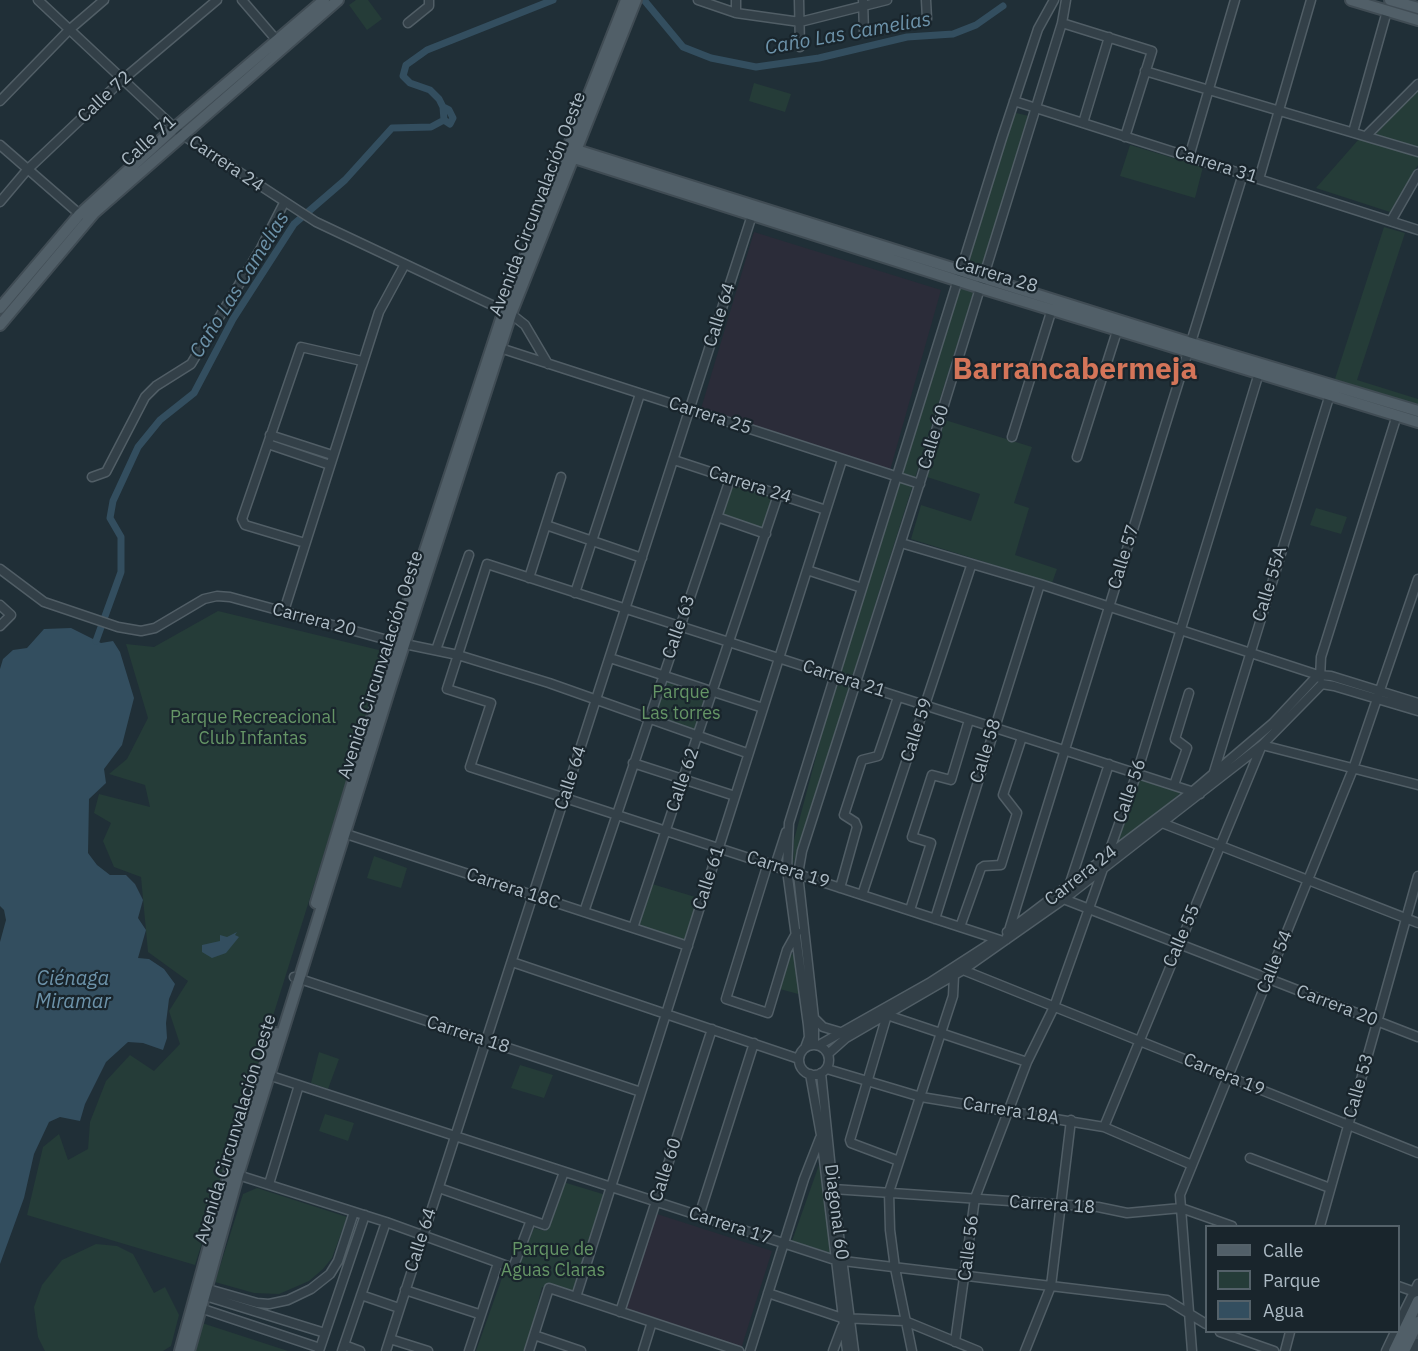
<!DOCTYPE html>
<meta charset="utf-8">
<style>
body{margin:0}
#map{position:relative;width:1418px;height:1351px;overflow:hidden;background:#202f37;font-family:"IBM Plex Sans",sans-serif}
canvas{display:block}
.legend{position:absolute;left:1205px;top:1225px;width:195px;height:108px;box-sizing:border-box;background:#19252c;border:2px solid #546169;margin:0;padding:8px 10px;list-style:none;font-size:18px;color:#adbbc5}
.legend li{display:flex;align-items:center;gap:12px;height:30px}
.legend b{width:30px;border:2px solid #546169}
</style>
<div id="map">
<canvas width="1418" height="1351"></canvas>
<ul class="legend">
<li><b style="height:8px;background:#515f68"></b>Calle</li>
<li><b style="height:16px;background:#253c38"></b>Parque</li>
<li><b style="height:16px;background:#334e5f"></b>Agua</li>
</ul>
</div>
<script>
const g = document.querySelector('canvas').getContext('2d');
g.lineJoin = 'round';
function paint(path, color) {
  g.fillStyle = color;
  g.fill(path, 'evenodd');
}
function poly(rows) {
  const path = new Path2D();
  for (const r of rows) {
    if (r.length === 3) {
      path.moveTo(r[0] + r[2], r[1]);
      path.arc(r[0], r[1], r[2], 0, 2 * Math.PI);
      continue;
    }
    path.moveTo(r[0], r[1]);
    for (let i = 2; i < r.length; i += 2) path.lineTo(r[i], r[i + 1]);
  }
  return path;
}
function stroke(path, color, width, dash) {
  g.strokeStyle = color;
  g.lineWidth = width;
  g.lineCap = dash ? 'butt' : 'round';
  g.setLineDash(dash || []);
  g.stroke(path);
}
function drawText(font, color, halo, rows, align = 'center') {
  g.font = font + ' "IBM Plex Sans",sans-serif';
  g.lineWidth = 4.5;
  g.setLineDash([]);
  g.textBaseline = 'middle';
  g.strokeStyle = halo;
  g.fillStyle = color;
  for (const [text, x, y, turn = 0] of rows) {
    g.save();
    g.translate(x, y);
    g.rotate((+turn || 0) * Math.PI / 180);
    g.textAlign = isNaN(turn) ? turn : align;
    if (halo) g.strokeText(text, 0, 0);
    g.fillText(text, 0, 0);
    g.restore();
  }
}
const medical = poly([
 [754,232,941,290,889,474,700,412],
 [654,1213,772,1251,741,1349,623,1312]
]);
const green = poly([
 [356,0,368,0,382,19,367,30,349,5],
 [754,83,791,94,785,112,749,101],
 [1418,90,1418,147,1375,135],
 [1012,112,1029,116,793,865,794,840,837,677],
 [1359,139,1418,154,1418,165,1390,212,1316,188],
 [1130,145,1203,167,1195,198,1120,176],
 [1384,227,1405,233,1357,380,1418,399,1418,411,1333,385],
 [945,420,1032,447,1014,503,1029,508,1015,555,1057,569,1052,583,911,539,921,505,971,521,980,494,927,477],
 [731,483,775,497,763,531,719,516],
 [1316,508,1347,517,1341,534,1310,525],
 [218,611,387,652,195,1265,27,1215,43,1147,59,1134,68,1160,88,1149,90,1122,106,1081,130,1055,154,1071,180,1044,169,1011,188,981,148,952,141,877,114,867,103,841,111,823,94,813,99,794,150,807,145,785,109,774,127,759,148,718,126,644,154,647],
 [667,677,710,691,698,731,654,716],
 [1137,771,1188,787,1116,846],
 [374,856,407,868,401,888,367,878],
 [652,884,702,899,688,944,638,928],
 [789,953,796,956,802,995,776,988],
 [319,1052,339,1059,328,1089,311,1083],
 [520,1065,553,1075,544,1098,511,1088],
 [325,1114,354,1123,348,1141,319,1131],
 [819,1165,831,1253,792,1241],
 [563,1182,606,1195,571,1296,542,1287,526,1351,476,1351,503,1275,515,1277,534,1228,546,1231],
 [257,1188,347,1217,332,1258,323,1269,309,1281,279,1294,254,1293,215,1282,243,1194],
 [96,1244,117,1246,133,1254,154,1293,165,1287,179,1315,171,1346,163,1351,45,1351,38,1337,34,1307,42,1285,62,1260],
 [202,1323,288,1351,195,1351]
]);
const water = poly([
 [71,628,101,643,113,641,120,652,134,698,122,745,104,769,106,783,89,799,88,853,97,865,110,875,126,875,135,884,143,900,138,918,146,930,138,958,149,959,164,969,175,984,169,999,166,1023,167,1038,163,1050,143,1043,128,1042,106,1062,85,1104,80,1121,60,1117,49,1122,34,1154,24,1198,0,1264,0,942,6,920,4,910,0,906,0,669,3,659,13,650,27,648,44,629],
 [237,932,235,935,239,937,226,953,212,958,202,952,202,945,220,941,220,935,227,937]
]);
const canal = poly([
 [644,0,683,47,711,58,756,67,819,58,907,37,953,34,976,25,1003,6],
 [443,107,449,110,453,118,450,124,444,120],
 [96,641,121,572,121,537,110,518,113,501,138,447,160,420,194,393,233,319,294,224,345,180,392,128,431,127,444,120,443,107,439,99,430,90,410,83,403,76,406,65,427,50,553,0]
]);
const minor = poly([
 [38,0,181,134,316,222,511,314,525,325,548,364],
 [242,0,279,43],
 [698,0,736,13,800,22,887,0],
 [736,0,736,13],
 [799,0,800,47],
 [863,0,864,33],
 [926,0,927,19],
 [408,23,429,6,429,0],
 [1062,23,1152,51,1125,137],
 [1145,71,1418,152],
 [0,101,69,30,104,0],
 [1014,101,1418,230],
 [1083,123,1109,37],
 [1353,132,1387,11],
 [1366,136,1418,84],
 [0,145,84,218],
 [1189,157,1235,0],
 [1259,179,1311,0],
 [0,202,27,170,121,81,217,0],
 [1391,221,1418,174],
 [500,348,920,484],
 [270,435,332,455],
 [1012,437,1052,309],
 [268,444,330,465],
 [1077,457,1118,328],
 [674,460,826,510],
 [92,477,106,472,145,397,156,386,191,364,261,248,284,203],
 [717,517,766,534],
 [546,525,642,558],
 [305,543,245,525,242,519,301,347,362,361],
 [901,543,1040,584,1318,675,1331,676,1418,703],
 [0,569,44,602,118,627,141,631,155,628,204,599,217,596,230,597,395,642,458,655,549,683,744,752],
 [807,570,862,588],
 [529,578,561,477],
 [575,593,640,394],
 [0,605,11,615,0,626],
 [284,611,379,312,405,264],
 [436,650,469,555],
 [610,658,763,708],
 [1320,678,1321,657,1397,415],
 [633,763,735,796],
 [1213,775,1331,391],
 [1174,785,1187,748,1175,739,1189,693],
 [1162,823,1418,923],
 [340,832,688,946],
 [768,863,726,999,768,1013,787,950,797,932],
 [775,866,786,832],
 [1070,883,1109,764],
 [840,888,857,827,855,822,844,815,862,760,878,756,898,697],
 [862,895,971,566],
 [1061,898,1418,1037],
 [910,910,931,843,912,837,932,775,951,780,969,720],
 [584,912,730,479],
 [935,919,1040,584],
 [960,927,981,868,984,866,1001,865,1017,813,1003,795,1022,737],
 [633,928,778,495],
 [1007,932,1193,791,1273,723,1318,675],
 [1006,940,1243,174],
 [1003,941,470,767,491,703,447,689,487,564,1200,794],
 [512,962,799,1059],
 [963,970,1418,1153],
 [294,977,641,1092],
 [814,1018,823,1027,840,1032],
 [814,1060,15],
 [814,1045,814,1018,798,874,802,851,922,476,1062,23,1066,0],
 [819,1045,929,983,994,941],
 [805,1048,809,1037,808,1025,787,870,789,823,1002,138,1038,29,1054,0],
 [828,1054,846,1038,963,970,1064,899,1262,745,1322,684,1334,686,1418,711],
 [827,1069,921,1097,1104,1127,1192,1165],
 [821,1073,833,1189,854,1351],
 [265,1074,835,1260,1167,1300,1206,1324],
 [810,1074,821,1135,847,1351],
 [1104,1127,1262,745,1418,785],
 [1250,1158,1330,1188],
 [899,1161,851,1143,850,1140,887,1015,1027,1062],
 [238,1175,386,1222,513,1268,531,1220],
 [269,1184,299,1085],
 [439,1188,545,1225,564,1172],
 [833,1189,1098,1207,1127,1213,1181,1208,1232,1226],
 [699,1216,754,1043],
 [1320,1226,1418,876],
 [1398,1286,1418,1293],
 [201,1287,257,1303,269,1304,288,1300,311,1289,330,1274,338,1261,354,1212],
 [405,1290,479,1314],
 [768,1293,842,1318,905,1321,978,1351],
 [199,1294,325,1333],
 [361,1295,399,1308],
 [576,1297,842,460],
 [200,1308,320,1348],
 [620,1312,712,1029],
 [1398,1324,1418,1284],
 [1220,1332,1274,1351],
 [534,1335,581,1351],
 [390,1339,428,1351],
 [955,1342,975,1198,1027,1062,1054,1007,1137,773,1259,373],
 [344,1345,360,1351],
 [319,1351,365,1215],
 [342,1351,386,1222],
 [386,1351,754,209],
 [469,1351,498,1263],
 [529,1351,549,1288,739,1351],
 [643,1351,652,1322],
 [750,1351,804,1179,820,1138],
 [833,1351,842,1327],
 [912,1351,895,1268,890,1230,889,1192,953,996,954,976],
 [1025,1351,1051,1286,1071,1120],
 [1192,1351,1180,1195,1353,769,1418,579],
 [1285,1351,1290,1332],
 [1386,1351,1395,1332],
 [1414,1351,1418,1343]
]);
const major = poly([
 [1351,0,1418,20],
 [1390,0,1418,8],
 [570,148,1191,343,1418,411],
 [568,156,984,289,1418,422],
 [0,308,79,215,173,129,324,0],
 [0,325,94,213,338,0],
 [316,903,395,642,504,310,626,0],
 [180,1351,229,1173,276,1033],
 [189,1351,238,1175,391,685,511,314,636,0],
 [1394,1351,1418,1301],
 [1404,1351,1418,1322]
]);
const streetNames = [
 ["Calle 72",105,97,-43],
 ["Calle 71",149,141,-42],
 ["Carrera 24",226,164,34],
 ["Carrera 31",1216,165,18],
 ["Avenida Circunvalación Oeste",538,204,-69],
 ["Carrera 28",996,275,17],
 ["Calle 64",720,315,-72],
 ["Carrera 25",710,416,18],
 ["Calle 60",934,437,-73],
 ["Carrera 24",750,485,18],
 ["Calle 57",1124,557,-73],
 ["Calle 55A",1270,584,-73],
 ["Carrera 20",314,620,15],
 ["Calle 63",679,627,-71],
 ["Avenida Circunvalación Oeste",381,665,-72],
 ["Carrera 21",844,679,18],
 ["Calle 59",917,730,-72],
 ["Calle 58",986,751,-73],
 ["Calle 64",571,778,-72],
 ["Calle 62",683,780,-71],
 ["Calle 56",1130,791,-71],
 ["Carrera 19",788,870,18],
 ["Carrera 24",1081,876,-38],
 ["Calle 61",709,878,-72],
 ["Carrera 18C",513,889,18],
 ["Calle 55",1182,936,-67],
 ["Calle 54",1275,962,-68],
 ["Carrera 20",1337,1006,21],
 ["Carrera 18",468,1035,18],
 ["Carrera 19",1224,1075,22],
 ["Calle 53",1359,1086,-74],
 ["Carrera 18A",1011,1111,9],
 ["Avenida Circunvalación Oeste",236,1129,-73],
 ["Calle 60",666,1170,-72],
 ["Carrera 18",1052,1205,4],
 ["Diagonal 60",836,1212,83],
 ["Carrera 17",730,1226,18],
 ["Calle 64",421,1240,-72],
 ["Calle 56",969,1248,-83]
];
const parkNames = [
 ["Parque",681,693],
 ["Las torres",681,714],
 ["Parque Recreacional",253,718],
 ["Club Infantas",253,739],
 ["Parque de",553,1250],
 ["Aguas Claras",553,1271]
];
const waterNames = [
 ["Caño Las Camelias",848,34,-10],
 ["Caño Las Camelias",240,285,-58],
 ["Ciénaga",73,979],
 ["Miramar",73,1002]
];
const townNames = [
 ["Barrancabermeja",1075,370]
];
paint(medical, '#2b2c39');
paint(green, '#253c38');
paint(water, '#334e5f');
stroke(canal, '#334e5f', 7);
stroke(minor, '#515e66', 11);
stroke(major, '#404c54', 14);
stroke(minor, '#334048', 8);
stroke(major, '#515f68', 10);
drawText('18px', '#adbbc5', '#19252c', streetNames);
drawText('18px', '#659566', '#19252c', parkNames);
drawText('italic 20px', '#6d93aa', '#19252c', waterNames);
drawText('bold 30px', '#d47559', '#19252c', townNames);
</script>
